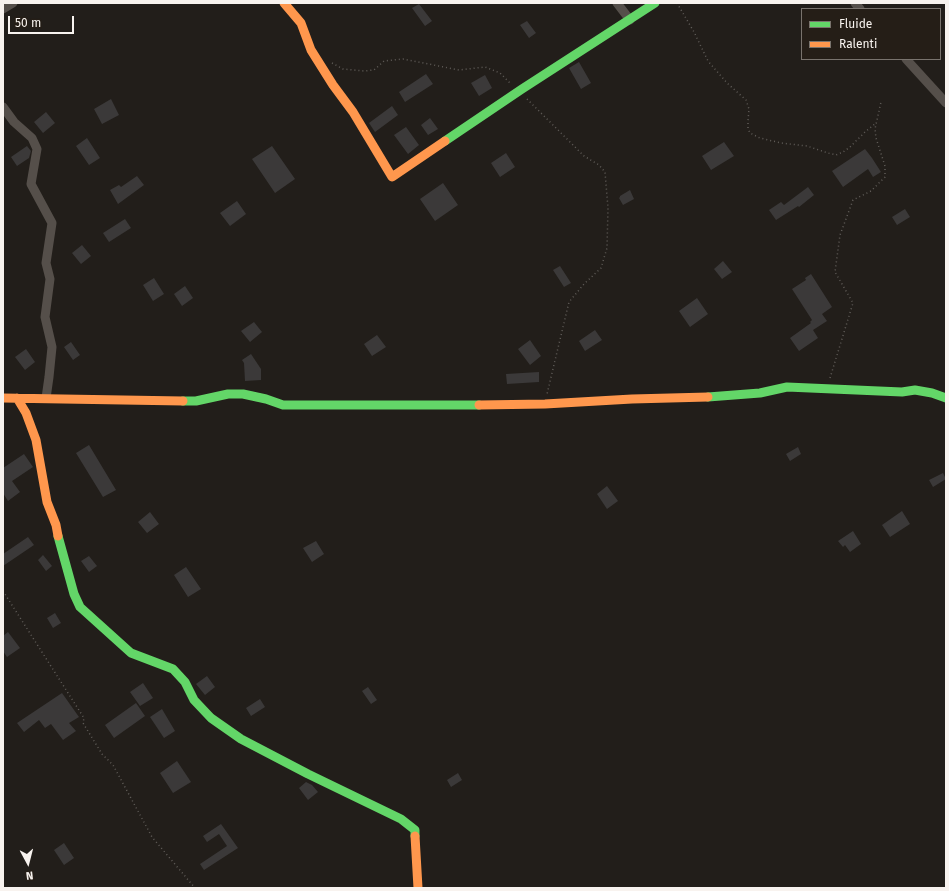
<!DOCTYPE html>
<html>
<head>
<meta charset="utf-8">
<style>
	body { margin:0 }
	#map { position:relative; width:949px; height:891px; overflow:hidden; background:#221e1a; font-family:"Fira Sans",sans-serif }
	canvas { display:block }
	.frame { position:absolute; inset:0; border:4px solid #f8f3ef; pointer-events:none }
	.legend { position:absolute; left:801px; top:8px; width:140px; height:52px; box-sizing:border-box; background:#251e17; border:1px solid #79736d; margin:0; padding:5px 7px; list-style:none; font-size:12px; color:#f8f3ef }
	.legend li { display:flex; align-items:center; gap:8px; height:20px }
	.legend b { width:20px; border:1px solid #79736d }
	.north { position:absolute; left:8px; top:843px; width:40px; height:40px; -webkit-text-stroke:3px #251e17; paint-order:stroke; rotate:173deg; font-size:11px; font-weight:700; line-height:16px; text-align:center; color:#f8f3ef }
	.north::after { content:''; display:block; margin:auto; width:14px; height:18px; background:#f8f3ef; clip-path:polygon(50% 0,100% 100%,50% 72%,0 100%) }
	.scale { position:absolute; left:8px; top:16px; width:66px; height:18px; box-sizing:border-box; border:2px solid #f8f3ef; border-top:0; padding-left:5px; font-size:12px; line-height:14px; white-space:nowrap; color:#f8f3ef; -webkit-text-stroke:3px #251e17; paint-order:stroke }
</style>
</head>
<body>
<div id="map">
<canvas width="949" height="891"></canvas>
<div class="frame"></div>
<ul class="legend">
<li><b style="height:5px;background:#63d668"></b>Fluide</li>
<li><b style="height:5px;background:#ff974d"></b>Ralenti</li>
</ul>
<div class="north">N</div>
<div class="scale">50 m</div>
</div>
<script>
const g = document.querySelector('canvas').getContext('2d');
g.lineJoin = 'round';
function fillPath(path, color) { g.fillStyle = color; g.fill(path, 'evenodd'); }
const shape = rows => new Path2D(rows.map(r => 'M' + r).join(''));
function stroke(path, color, width, dash) { g.strokeStyle = color; g.lineWidth = width; g.lineCap = dash ? 'butt' : 'round'; g.setLineDash(dash || []); g.stroke(path); }
fillPath(shape([
	[419,4,432,21,425,26,412,8],
	[527,21,536,33,529,38,520,25],
	[579,62,591,83,581,89,569,68],
	[426,74,433,84,405,102,399,92],
	[485,75,492,88,479,96,471,83],
	[111,99,119,115,102,124,94,109],
	[392,106,398,115,375,132,369,123],
	[46,112,55,123,43,133,34,122],
	[430,118,438,129,428,135,421,125],
	[406,127,419,145,408,154,394,135],
	[87,138,100,158,89,165,76,146],
	[724,142,734,156,711,170,702,156],
	[27,146,31,151,29,158,17,166,11,157],
	[272,146,295,179,275,193,252,159],
	[865,149,872,158,881,172,873,177,868,169,843,187,832,171],
	[506,153,515,167,500,177,491,163],
	[137,176,144,185,118,204,110,190,119,185,121,187],
	[443,183,458,205,435,221,420,199],
	[808,187,814,195,799,207,798,206,776,220,769,210,781,202,784,205],
	[630,190,634,199,623,205,619,198,620,197,620,196],
	[237,201,246,214,230,226,220,213],
	[905,209,910,217,897,225,892,217],
	[125,219,131,228,109,242,103,233],
	[82,245,91,256,81,264,72,253],
	[723,261,732,272,722,279,714,269],
	[560,266,571,283,564,287,553,270],
	[811,274,832,307,822,314,827,321,813,330,818,338,799,351,790,338,811,323,810,322,812,320,792,289,806,280,805,278],
	[154,278,164,294,153,301,143,285],
	[185,286,193,298,182,306,174,294],
	[697,298,708,314,690,327,679,311],
	[254,322,262,332,250,342,241,331],
	[595,330,602,340,585,351,579,341],
	[377,335,386,347,372,356,364,344],
	[530,340,541,356,530,365,518,349],
	[71,342,80,355,73,360,64,347],
	[26,349,35,362,25,370,15,357],
	[251,354,261,369,261,380,245,381,244,363,242,360],
	[539,372,539,382,507,384,506,374],
	[89,445,116,490,103,497,76,453],
	[798,447,801,454,790,461,786,454],
	[24,454,33,467,12,481,20,492,8,501,3,493,3,468],
	[943,473,946,479,933,487,929,480],
	[607,486,618,501,607,509,597,494],
	[902,511,910,524,890,537,882,525],
	[150,512,159,524,147,533,138,522],
	[853,531,861,544,850,552,845,545,843,547,838,541],
	[28,537,34,545,3,566,3,554],
	[316,541,324,554,312,562,303,548],
	[43,555,52,566,46,571,38,560],
	[89,556,97,566,89,572,81,561],
	[186,567,201,589,188,597,174,575],
	[55,613,61,623,53,628,47,618],
	[8,632,20,648,7,657,3,651,3,636],
	[207,676,215,687,205,695,196,684],
	[143,683,153,698,140,706,130,692],
	[368,687,377,700,371,704,362,691],
	[62,693,79,717,69,723,76,731,63,740,51,724,45,728,39,720,24,732,17,723],
	[260,699,265,707,251,716,246,708],
	[136,703,145,716,114,738,105,725],
	[162,709,175,731,164,738,150,717],
	[177,761,191,782,173,793,160,773],
	[458,773,462,780,451,787,447,780],
	[306,782,312,785,318,792,308,800,299,788],
	[221,824,238,848,204,870,200,864,227,846,219,834,207,842,203,836],
	[64,843,74,858,64,865,54,850]
]), '#3b3939');
stroke(shape([
	[677,3,694,32,708,61,727,83,746,100,749,109,748,121,748,129,750,133,760,138,781,143,807,146,828,153,836,155,843,152,850,147,865,132,876,123],
	[332,63,343,69,364,71,374,70,384,61,403,59,459,70,485,67,500,73,511,84],
	[527,99,584,156,599,165,605,172,608,208,607,248,601,268,584,284,569,302,547,394],
	[830,378,853,303,835,272,840,235,853,200,871,191,885,177,885,166,876,138,875,129,881,102],
	[3,591,84,718,83,723,102,754,113,765,152,837,195,888]
]), '#615d59', 1.5, [1, 3]);
stroke(shape([
	[617,3,630,20],
	[855,3,860,9],
	[3,9,13,3],
	[906,59,946,103],
	[3,107,14,122,32,138,37,149,31,184,52,223,46,263,50,279,45,317,52,347,49,377,46,398]
]), '#554f4a', 9);
stroke(shape([
	[445,141,522,89,655,3],
	[708,397,760,393,787,387,902,392,915,390,932,393,946,398],
	[183,401,196,401,228,394,243,394,266,399,283,405,479,405],
	[58,536,74,594,80,607,131,653,173,669,185,682,194,700,211,718,241,739,308,774,401,819,415,830,415,836]
]), '#63d668', 9);
stroke(shape([
	[284,3,301,23,311,50,333,85,353,112,392,177,445,141],
	[3,398,183,401],
	[17,398,26,413,36,440,47,502,56,525,58,536],
	[479,405,545,404,632,399,708,397],
	[415,836,418,888]
]), '#ff974d', 9);
</script>
</body>
</html>
